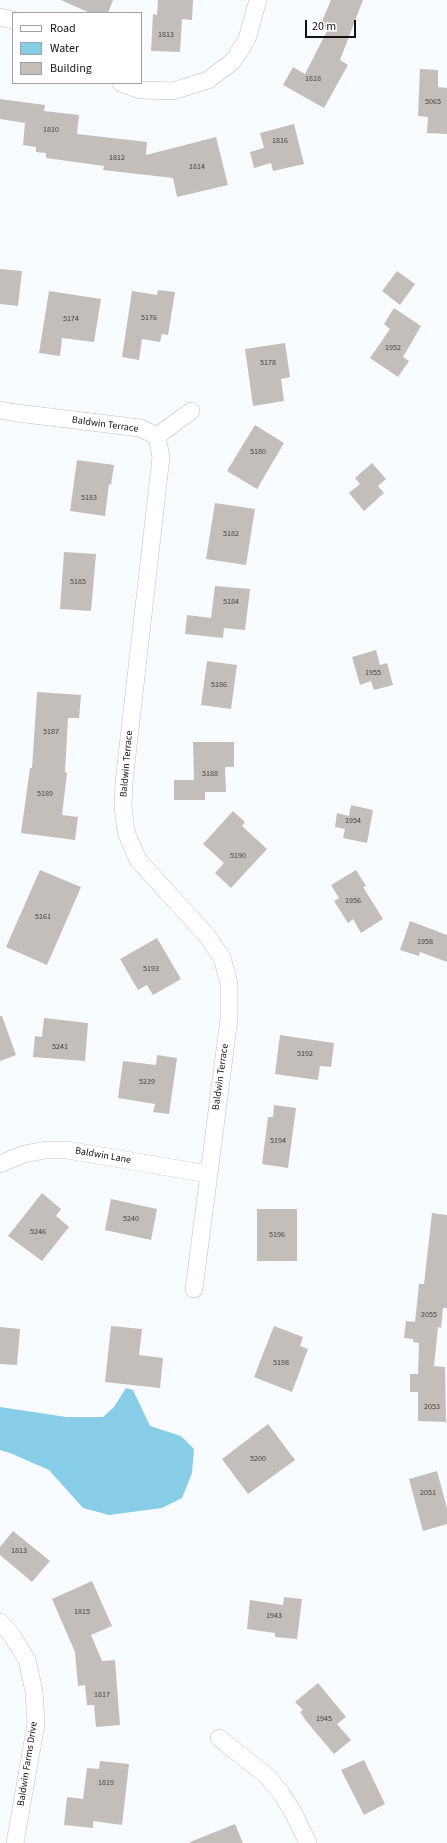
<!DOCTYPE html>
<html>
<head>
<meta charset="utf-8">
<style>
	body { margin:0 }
	#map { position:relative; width:447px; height:1843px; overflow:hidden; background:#f8fbff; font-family:"Source Sans 3",sans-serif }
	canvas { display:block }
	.legend { position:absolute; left:12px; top:12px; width:130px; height:72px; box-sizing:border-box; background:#fff; border:1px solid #a0a1a1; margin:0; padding:5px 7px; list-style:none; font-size:12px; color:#121314 }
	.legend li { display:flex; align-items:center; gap:8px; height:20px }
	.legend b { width:20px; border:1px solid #a0a1a1 }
	.scale { position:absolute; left:305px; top:20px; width:51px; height:18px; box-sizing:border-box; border:2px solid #121314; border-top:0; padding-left:5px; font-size:12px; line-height:14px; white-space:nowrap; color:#121314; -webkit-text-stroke:3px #fff; paint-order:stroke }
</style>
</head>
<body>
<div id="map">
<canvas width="447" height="1843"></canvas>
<ul class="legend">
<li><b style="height:5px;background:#fff"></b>Road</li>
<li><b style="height:11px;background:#87cde7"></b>Water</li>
<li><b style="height:11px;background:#c4bebb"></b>Building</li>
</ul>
<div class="scale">20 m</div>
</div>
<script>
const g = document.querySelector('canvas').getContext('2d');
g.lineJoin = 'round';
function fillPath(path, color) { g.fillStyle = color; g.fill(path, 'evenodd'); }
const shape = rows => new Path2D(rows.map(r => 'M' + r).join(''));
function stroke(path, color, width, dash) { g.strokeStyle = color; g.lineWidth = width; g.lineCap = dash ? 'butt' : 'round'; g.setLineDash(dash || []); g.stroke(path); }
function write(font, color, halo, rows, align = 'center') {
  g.font = font + ' "Source Sans 3",sans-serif'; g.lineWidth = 3.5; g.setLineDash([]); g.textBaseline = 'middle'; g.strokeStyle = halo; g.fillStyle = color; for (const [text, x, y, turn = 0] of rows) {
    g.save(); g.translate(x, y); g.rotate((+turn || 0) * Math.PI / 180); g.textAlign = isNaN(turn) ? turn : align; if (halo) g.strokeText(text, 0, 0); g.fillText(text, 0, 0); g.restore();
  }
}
fillPath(shape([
	[126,1388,133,1390,150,1426,181,1436,194,1449,192,1473,182,1498,162,1508,109,1515,83,1508,49,1470,10,1453,0,1450,0,1407,66,1417,103,1417,114,1407]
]), '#87cde7');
fillPath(shape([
	[61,0,113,0,108,13,90,13],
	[158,0,193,0,192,20,182,19,180,52,151,51,153,14,157,15],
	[331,0,363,0,340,60,348,65,324,108,283,85,293,67,305,74,328,29,320,26],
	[420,69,438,70,438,87,447,88,447,134,427,133,428,117,418,116],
	[0,99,45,105,44,111,79,115,77,134,147,142,146,155,216,137,228,185,177,197,173,178,103,170,104,166,46,158,46,153,36,152,36,147,23,145,25,123,0,119],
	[294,124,304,164,273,171,271,163,254,168,250,152,264,148,260,133],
	[0,269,22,271,18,306,0,304],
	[397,271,415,284,400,305,382,291],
	[158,290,175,292,168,335,162,334,160,342,142,339,139,360,122,357,132,291,157,295],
	[49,291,101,299,94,342,62,338,60,356,39,353],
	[394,308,421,326,403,357,409,361,398,377,370,358,390,329,384,324],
	[285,343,290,377,281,379,284,401,253,406,245,349],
	[255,425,284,443,257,489,227,471],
	[77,460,114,465,111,485,109,484,105,516,70,511],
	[372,463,386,479,378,486,384,493,364,511,349,493,360,484,355,478],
	[215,503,255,509,246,565,206,559],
	[64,552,96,554,91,611,60,609],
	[215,586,250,589,245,630,224,628,223,638,185,634,187,615,211,618],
	[376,650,380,665,387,663,393,685,374,690,371,681,360,685,352,657],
	[207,661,237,665,231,709,201,705],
	[37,692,81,695,79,718,68,718,65,772,67,773,62,815,78,817,75,840,21,833,30,768,32,768],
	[193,742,234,742,234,767,225,767,226,792,205,792,205,800,174,800,174,780,194,780],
	[351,805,373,810,367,843,343,838,345,829,335,827,337,813,349,816],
	[233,811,245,822,242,826,267,849,231,888,215,873,224,863,203,844],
	[40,870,81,887,47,965,6,947],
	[356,870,366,886,363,887,383,919,361,933,353,919,348,923,334,901,339,898,331,885],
	[410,921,447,935,447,962,420,952,419,956,400,950],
	[157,938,181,979,153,995,147,985,138,990,120,959],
	[0,1016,2,1016,16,1055,0,1061],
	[44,1018,88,1023,85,1061,33,1057,35,1036,42,1037],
	[280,1035,334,1043,331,1067,320,1066,318,1080,275,1074],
	[157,1055,177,1058,169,1114,153,1112,155,1104,118,1098,123,1061,156,1065],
	[274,1105,296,1108,288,1168,262,1164,268,1117,273,1117],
	[42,1193,61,1209,56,1216,69,1227,42,1261,8,1236],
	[111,1199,157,1209,151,1240,105,1230],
	[257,1209,297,1209,297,1261,257,1261],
	[432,1213,447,1215,447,1308,443,1308,441,1328,438,1327,434,1366,445,1367,446,1422,418,1421,418,1392,410,1392,410,1374,418,1374,419,1343,413,1342,413,1339,404,1338,406,1321,415,1322,419,1284,424,1284],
	[111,1326,142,1329,139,1355,163,1358,160,1388,105,1382],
	[274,1326,303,1337,300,1346,308,1349,292,1392,254,1377],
	[0,1327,20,1329,17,1365,0,1364],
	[268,1424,295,1460,248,1494,222,1459],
	[437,1471,447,1508,447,1524,423,1531,409,1479],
	[13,1531,50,1561,32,1582,0,1555,0,1547],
	[92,1581,112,1626,91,1635,102,1661,115,1660,120,1725,96,1727,94,1705,87,1705,85,1685,78,1686,75,1652,52,1599],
	[284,1597,302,1599,297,1639,275,1637,275,1633,247,1629,250,1600,283,1605],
	[318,1683,346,1717,337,1724,351,1740,334,1754,307,1722,300,1712,303,1710,295,1702],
	[364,1760,385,1804,364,1815,341,1770],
	[100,1761,129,1764,122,1825,93,1821,93,1828,64,1825,67,1797,83,1799,87,1768,99,1769],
	[235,1824,243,1843,190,1843,190,1842]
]), '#c4bebb');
const street = shape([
	[0,17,13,20],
	[121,83,140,90,173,91,208,80,233,61,247,39,258,0],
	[0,410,17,413,140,428,157,436,161,457,124,782,123,807,126,832,138,860,208,937,222,958,229,983,229,1019,194,1289],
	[157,436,191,411],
	[0,1164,24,1154,46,1150,67,1150,208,1174],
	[0,1622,11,1634,27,1660,34,1691,36,1724,15,1843],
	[219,1738,267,1776,281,1793,294,1814,308,1843]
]);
stroke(street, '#bdc0c5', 18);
stroke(street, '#fff', 17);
write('8px', '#3e3e3e', null, [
	["1813",166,35],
	["1818",313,79],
	["5065",433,102],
	["1810",51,130],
	["1816",280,141],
	["1812",117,158],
	["1814",197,167],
	["5176",149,318],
	["5174",71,319],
	["1952",393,348],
	["5178",268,363],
	["5180",258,452],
	["5183",89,498],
	["5182",231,534],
	["5185",78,582],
	["5184",231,602],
	["1955",373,673],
	["5186",219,685],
	["5187",51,732],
	["5188",210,774],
	["5189",45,794],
	["1954",353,821],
	["5190",238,856],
	["1956",353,901],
	["5161",43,917],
	["1958",425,942],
	["5193",151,969],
	["5241",60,1047],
	["5192",305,1054],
	["5239",147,1082],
	["5194",278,1141],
	["5240",131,1219],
	["5246",38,1232],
	["5196",277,1235],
	["2055",429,1315],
	["5198",281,1363],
	["2053",432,1407],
	["5200",258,1459],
	["2051",428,1493],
	["1813",19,1551],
	["1815",82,1612],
	["1943",274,1616],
	["1817",102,1695],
	["1945",324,1719],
	["1819",106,1783]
]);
write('10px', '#121314', '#fff', [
	["Baldwin Terrace",105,425,8],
	["Baldwin Terrace",127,764,-85],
	["Baldwin Terrace",221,1077,-82],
	["Baldwin Lane",103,1156,10],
	["Baldwin Farms Drive",28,1764,-81]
]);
</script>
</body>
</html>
